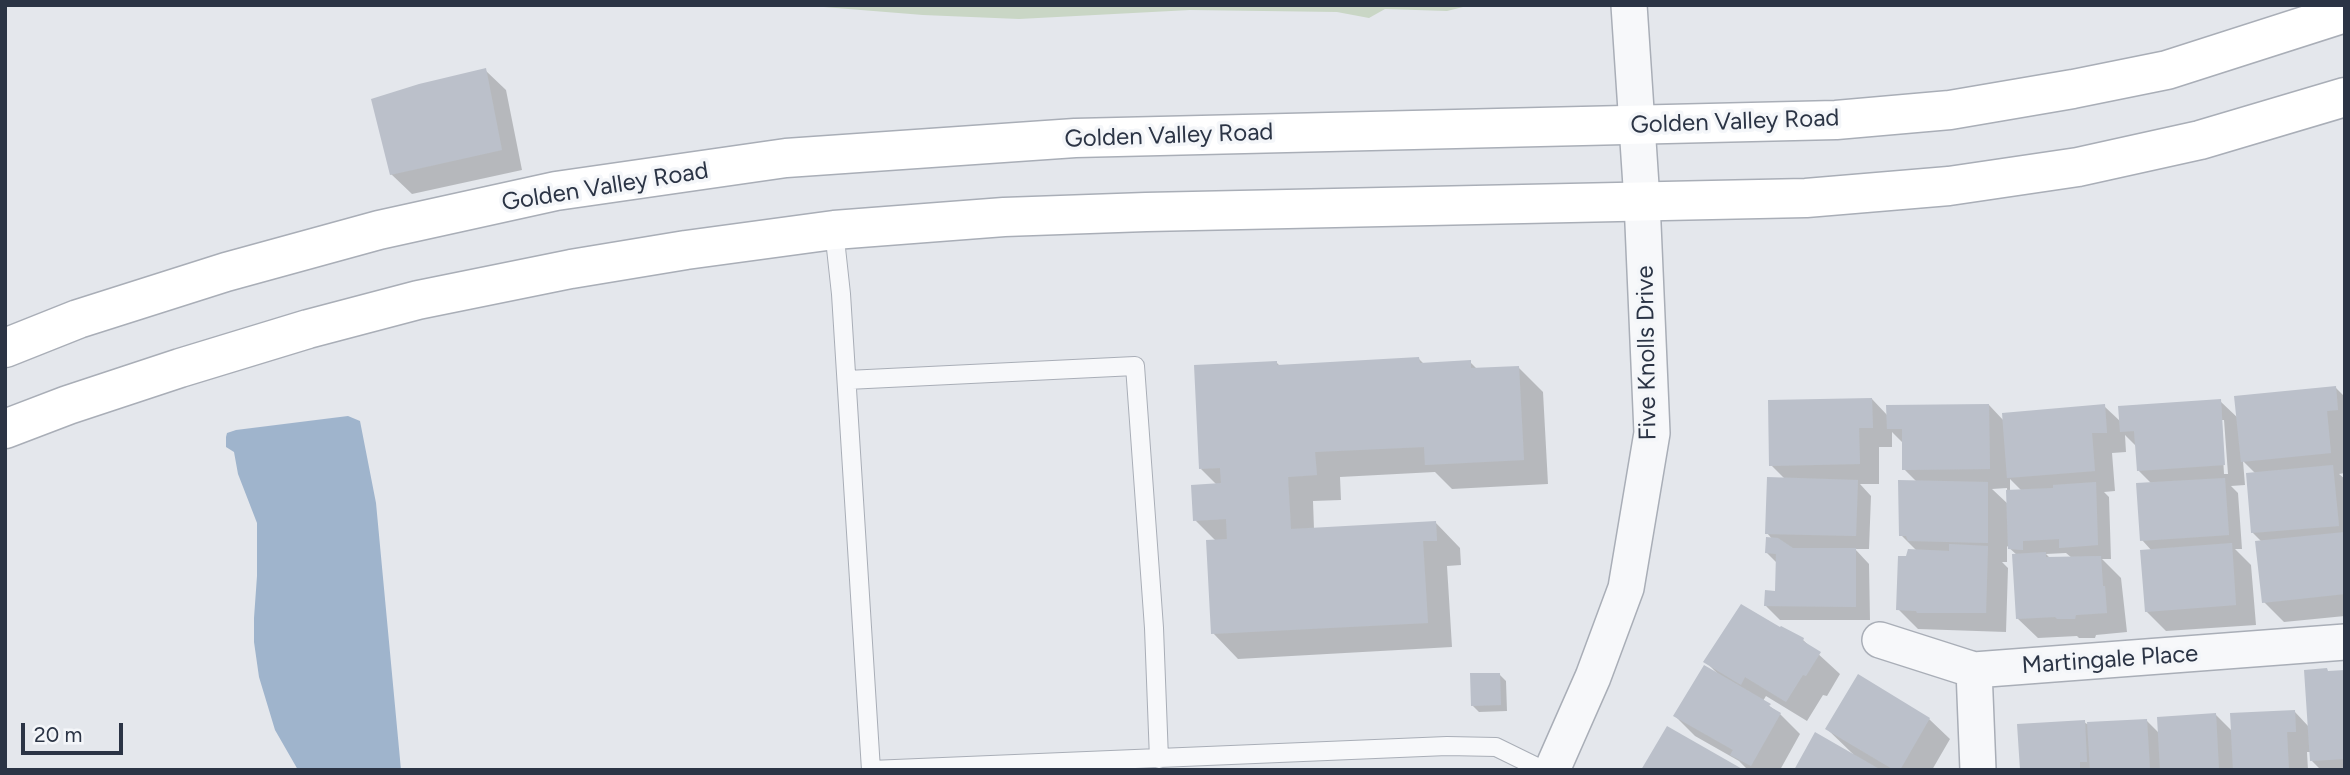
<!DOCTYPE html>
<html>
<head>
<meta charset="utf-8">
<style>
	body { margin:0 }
	#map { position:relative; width:2350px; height:775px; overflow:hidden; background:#e4e7ec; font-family:Figtree,sans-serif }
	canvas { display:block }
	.frame { position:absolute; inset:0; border:7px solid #2b3445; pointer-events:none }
	.scale { position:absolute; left:21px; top:723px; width:102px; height:32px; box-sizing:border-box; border:4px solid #2b3445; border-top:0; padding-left:9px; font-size:21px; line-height:24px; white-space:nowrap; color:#2b3445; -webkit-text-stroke:5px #f4f6f9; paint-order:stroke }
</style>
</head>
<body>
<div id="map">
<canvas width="2350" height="775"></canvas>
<div class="frame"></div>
<div class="scale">20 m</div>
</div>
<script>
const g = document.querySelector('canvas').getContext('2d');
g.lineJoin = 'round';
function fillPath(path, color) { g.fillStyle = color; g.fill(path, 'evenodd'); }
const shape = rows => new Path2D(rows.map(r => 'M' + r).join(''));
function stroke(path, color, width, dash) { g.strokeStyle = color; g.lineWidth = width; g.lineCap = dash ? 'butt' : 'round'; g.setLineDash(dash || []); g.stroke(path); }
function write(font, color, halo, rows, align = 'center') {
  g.font = font + ' Figtree,sans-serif'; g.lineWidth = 7; g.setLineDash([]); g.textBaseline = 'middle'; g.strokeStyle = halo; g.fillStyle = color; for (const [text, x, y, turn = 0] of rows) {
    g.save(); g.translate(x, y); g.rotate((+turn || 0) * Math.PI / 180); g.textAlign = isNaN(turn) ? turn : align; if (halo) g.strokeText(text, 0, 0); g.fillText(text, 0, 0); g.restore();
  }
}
fillPath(shape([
	[642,5,1471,5,1447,11,1385,9,1369,18,1337,12,1190,10,1019,19,923,15,799,5]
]), '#c9d6c5');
fillPath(shape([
	[348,416,360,421,376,503,401,770,298,770,275,730,259,677,254,642,254,618,257,576,257,523,238,474,234,452,226,447,226,437,227,433,236,430]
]), '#9fb4cc');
fillPath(shape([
	[485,70,506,90,522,170,412,194,391,174],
	[1419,359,1424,364,1470,362,1478,370,1518,367,1543,392,1548,484,1452,489,1435,472,1340,477,1341,500,1313,501,1314,529,1435,522,1460,548,1461,565,1447,566,1452,647,1238,659,1213,633,1216,541,1195,520,1217,485,1201,469,1276,362,1280,366],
	[2336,388,2345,397,2345,473,2339,474,2345,479,2345,616,2284,622,2264,602,2262,542,2252,532,2255,473,2243,461,2245,485,2231,486,2238,493,2242,549,2235,549,2251,565,2256,625,2166,631,2146,611,2152,551,2142,540,2152,484,2138,470,2137,447,2125,435,2126,452,2112,453,2115,491,2104,492,2109,497,2111,559,2102,559,2121,578,2127,632,2096,635,2095,638,2079,638,2077,636,2038,638,2017,618,2017,555,2007,546,2007,562,2002,562,2008,568,2006,632,1918,629,1898,609,1908,557,1917,551,1901,535,1917,482,1904,469,1904,444,1892,432,1892,447,1879,447,1879,484,1860,484,1871,496,1869,549,1855,549,1869,564,1870,620,1780,620,1766,606,1777,593,1777,563,1767,553,1773,540,1767,533,1785,479,1771,465,1872,399,1888,416,1989,405,2004,421,2104,406,2121,422,2220,401,2239,419],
	[2221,420,2224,420,2228,474,2224,474],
	[2010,479,2022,491,2010,491],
	[2007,488,2008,504,1992,489],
	[2066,553,2072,558,2051,559,2046,554],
	[1803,640,1840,674,1827,696,1823,695,1807,721,1766,696,1763,701,1780,714,1800,734,1780,770,1748,770,1739,761,1695,736,1675,716,1717,673,1706,662],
	[2345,671,2345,770,2321,770,2311,760,2311,752,2307,752,2308,770,2022,770,2084,722,2087,724,2147,721,2159,733,2216,715,2233,732,2295,712,2309,727],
	[1499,674,1506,681,1507,711,1479,712,1472,705],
	[1929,719,1950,739,1932,770,1796,770,1853,754,1827,729]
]), '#0003');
fillPath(shape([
	[486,68,502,150,390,175,371,99,419,84],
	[1419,357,1420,363,1471,360,1471,368,1519,366,1524,460,1425,465,1424,447,1315,452,1317,475,1288,477,1291,529,1436,521,1437,541,1423,541,1428,623,1211,634,1206,540,1227,539,1226,519,1193,521,1191,485,1221,483,1220,468,1199,469,1194,365,1277,361,1277,365],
	[2336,386,2338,410,2327,411,2331,453,2241,462,2234,396],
	[1872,398,1873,428,1859,428,1860,464,1769,466,1768,400],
	[2221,399,2225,465,2137,471,2134,431,2120,432,2118,406],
	[1989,404,1990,469,1902,470,1902,429,1887,429,1886,405],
	[2105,404,2107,433,2092,433,2095,471,2007,478,2002,413],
	[2333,465,2339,526,2251,533,2246,473],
	[1767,477,1858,480,1856,536,1765,534],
	[2225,478,2229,535,2140,541,2136,483],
	[1898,480,1988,482,1988,543,1908,541,1906,536,1899,536],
	[2096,482,2098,545,2059,548,2059,539,2023,541,2023,550,2008,549,2006,490,2053,488,2053,485],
	[2345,532,2345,594,2262,603,2255,541],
	[1766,537,1778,538,1793,548,1856,548,1856,607,1764,606,1765,590,1775,591,1776,554,1765,553],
	[2232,543,2236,605,2145,612,2140,550],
	[1949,544,1988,546,1986,613,1917,613,1916,611,1896,610,1898,556,1906,556,1908,549,1949,551],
	[2046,552,2046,557,2101,556,2103,586,2105,586,2107,613,2076,615,2075,619,2057,619,2055,617,2016,619,2012,554],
	[1741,604,1780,627,1781,626,1804,638,1803,641,1821,652,1806,676,1803,675,1786,702,1745,677,1741,685,1703,662],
	[1704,665,1771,704,1769,706,1781,713,1751,766,1730,755,1733,750,1673,716],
	[2327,668,2328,671,2345,670,2345,759,2310,761,2304,670],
	[1470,673,1500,673,1501,705,1471,706],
	[1858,674,1930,718,1900,770,1894,770,1825,729],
	[2295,710,2296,732,2287,732,2289,770,2233,770,2230,713],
	[2216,713,2219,770,2160,770,2157,717],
	[2147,719,2150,770,2090,770,2087,722],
	[2085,720,2087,762,2080,762,2080,770,2020,770,2017,724],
	[1667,726,1744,770,1641,770],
	[1815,732,1881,770,1794,770]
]), '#bbc0ca');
const service = shape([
	[834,230,841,294,871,770,1447,746,1496,747,1543,770],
	[847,380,1135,366,1154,628,1159,759]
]);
const minor = shape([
	[1880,640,1974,670,2345,642],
	[1974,670,1978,770],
	[1552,770,1593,677,1626,588,1652,433,1642,201,1629,5]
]);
const secondary = shape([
	[5,348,78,319,226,272,379,230,556,191,786,158,1075,138,1836,120,1950,110,2073,89,2167,70,2345,13],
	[5,429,68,405,180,368,308,329,418,300,571,269,686,250,834,230,1004,217,1146,212,1806,198,1949,186,2078,167,2200,140,2345,97]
]);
stroke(service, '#a9aeb7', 20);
stroke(minor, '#a9aeb7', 38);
stroke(secondary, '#a9aeb7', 41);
stroke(service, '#f7f8fa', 18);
stroke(minor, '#f7f8fa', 35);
stroke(secondary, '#fff', 38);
write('24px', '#2b3445', '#f4f6f9', [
	["Golden Valley Road",1735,122,-2],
	["Golden Valley Road",1169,136,-2],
	["Golden Valley Road",605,187,-9],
	["Five Knolls Drive",1647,353,-91],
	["Martingale Place",2110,660,-4]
]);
</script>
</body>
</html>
